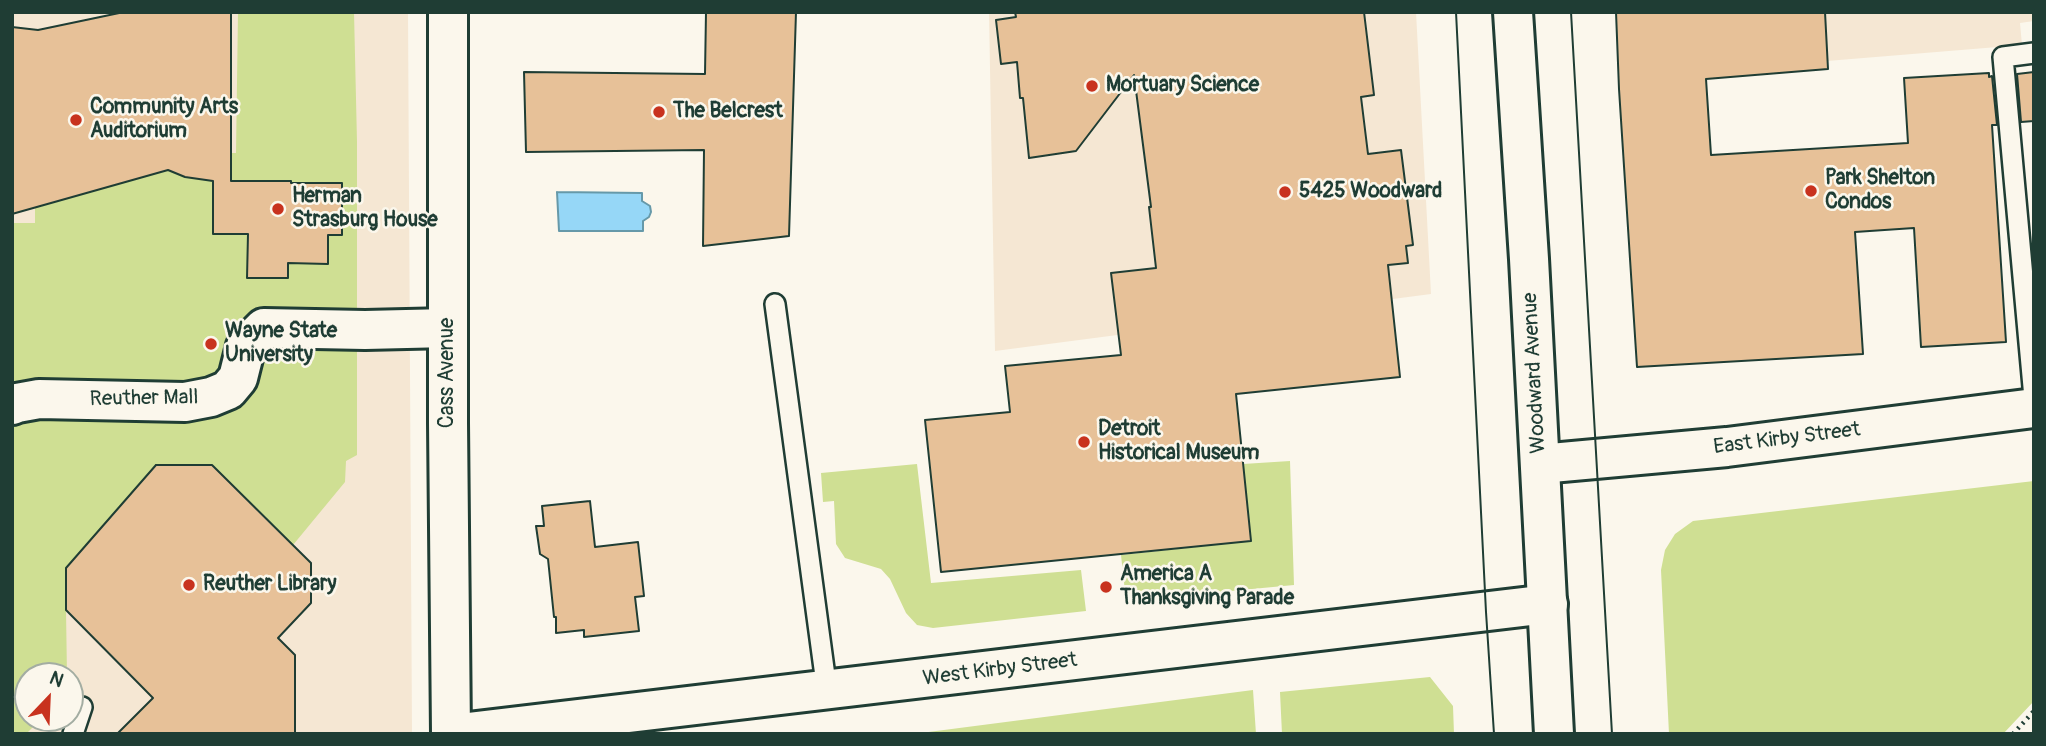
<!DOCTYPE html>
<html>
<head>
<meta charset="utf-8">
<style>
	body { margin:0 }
	#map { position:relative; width:2046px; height:746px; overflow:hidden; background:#fbf7ec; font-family:Pangolin,sans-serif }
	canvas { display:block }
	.frame { position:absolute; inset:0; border:14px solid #1f3d34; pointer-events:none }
	.north { position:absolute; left:14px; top:662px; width:70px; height:70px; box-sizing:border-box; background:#fbf7ec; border:2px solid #a3ada2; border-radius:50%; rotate:23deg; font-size:19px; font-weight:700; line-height:28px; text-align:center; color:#1f3d34 }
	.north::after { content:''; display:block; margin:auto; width:24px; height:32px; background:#c8321e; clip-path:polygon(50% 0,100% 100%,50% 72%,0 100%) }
</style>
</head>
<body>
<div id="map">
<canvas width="2046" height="746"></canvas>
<div class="frame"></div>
<div class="north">N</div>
</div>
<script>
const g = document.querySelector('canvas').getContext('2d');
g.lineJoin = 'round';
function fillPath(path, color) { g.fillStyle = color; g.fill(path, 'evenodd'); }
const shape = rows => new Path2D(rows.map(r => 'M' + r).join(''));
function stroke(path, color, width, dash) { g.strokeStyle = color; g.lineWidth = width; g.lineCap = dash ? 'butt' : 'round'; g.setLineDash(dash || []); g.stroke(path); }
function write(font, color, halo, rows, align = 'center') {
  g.font = font + ' Pangolin,sans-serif'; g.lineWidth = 5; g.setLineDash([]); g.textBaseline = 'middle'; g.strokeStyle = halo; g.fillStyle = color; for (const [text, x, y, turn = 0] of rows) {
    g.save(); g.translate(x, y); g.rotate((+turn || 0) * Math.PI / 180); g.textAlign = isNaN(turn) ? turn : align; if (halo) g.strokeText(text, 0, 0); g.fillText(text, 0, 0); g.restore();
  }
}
fillPath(shape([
	[12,12,408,12,412,734,12,734],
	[28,676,70,676,70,718,28,718],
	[989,12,1416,12,1431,294,995,351],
	[1823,12,2034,12,2034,21,2020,23,2022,45,1827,61]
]), '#f5e7d3');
fillPath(shape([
	[238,12,354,12,357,142,357,455,346,461,345,482,293,545,212,465,66,610,67,676,28,676,28,718,42,718,26,734,12,734,12,223,35,223,35,208,168,170,185,177,204,180,211,153,236,153],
	[1290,461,1294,585,1126,601,1121,555,1251,541,1243,464],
	[917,464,931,583,1081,570,1086,611,933,628,917,625,906,613,890,579,881,569,845,558,836,544,834,501,823,502,821,473],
	[2034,481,2034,701,2003,734,1669,734,1661,570,1665,550,1675,534,1693,521],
	[1430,677,1453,706,1454,734,1282,734,1280,692],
	[1253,690,1256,734,913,734]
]), '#cfdf93');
const water = shape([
	[557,192,642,193,642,201,650,206,651,212,649,217,643,221,643,231,559,231,557,192]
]);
fillPath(water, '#96d7f7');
stroke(water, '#6699a9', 2);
const building = shape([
	[124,12,231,12,231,181,291,181,291,183,342,183,342,235,328,235,328,264,288,263,288,278,247,278,248,234,213,234,213,181,185,177,168,170,12,214,12,27,38,30,124,12],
	[706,12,796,12,789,236,703,246,704,150,526,152,524,72,705,74,706,12],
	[1015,12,1364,12,1374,95,1361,97,1368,154,1401,150,1413,245,1406,246,1408,263,1388,265,1400,377,1236,394,1251,541,941,572,925,420,1010,412,1005,366,1121,355,1111,273,1156,268,1149,207,1151,207,1134,75,1076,151,1029,158,1023,98,1020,98,1017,62,1001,64,996,20,1016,17,1015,12],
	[1616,12,1825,12,1828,69,1706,79,1711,155,1908,143,1904,78,1989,73,1989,77,1992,76,1997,125,1992,125,2006,342,1921,347,1914,228,1855,232,1863,354,1637,367,1619,89,1616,12],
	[2034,72,2034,121,2021,122,2017,74,2034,72],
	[156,465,212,465,311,563,311,603,278,638,295,655,295,734,117,734,153,698,66,610,66,568,156,465],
	[590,501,595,547,638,542,644,596,635,597,639,631,584,637,584,630,556,633,556,617,554,617,548,559,540,554,536,526,544,526,542,506,590,501]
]);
fillPath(building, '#e7c198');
stroke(building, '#1f3d34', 2);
const lane = shape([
	[2034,53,2003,57,2034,398],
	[775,304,827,691],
	[73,734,82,707]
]);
const street = shape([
	[12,405,17,403,39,399,185,402,211,397,228,390,238,378,246,346,264,328,365,330,448,328],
	[1540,464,1727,447,2034,408],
	[451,734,1548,604]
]);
const secondary = shape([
	[448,12,448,423,451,734]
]);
const primary = shape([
	[1513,12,1529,259,1554,734]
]);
stroke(lane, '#1f3d34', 24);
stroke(street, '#1f3d34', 44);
stroke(secondary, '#1f3d34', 44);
stroke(primary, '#1f3d34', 44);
stroke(shape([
	[2013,734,2034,711]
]), '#1f3d34', 4.5, [2, 5]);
stroke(lane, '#fbf7ec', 19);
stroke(street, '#fbf7ec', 38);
stroke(secondary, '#fbf7ec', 38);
stroke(primary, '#fbf7ec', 38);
stroke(shape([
	[1456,12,1486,612,1494,734],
	[1571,12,1612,734]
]), '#1f3d34', 2);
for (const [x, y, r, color] of [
	[1092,86,7,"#c8321e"],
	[659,112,7,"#c8321e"],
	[76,120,7,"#c8321e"],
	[1811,191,7,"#c8321e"],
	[1285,192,7,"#c8321e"],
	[278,209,7,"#c8321e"],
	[211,344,7,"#c8321e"],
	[1084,442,7,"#c8321e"],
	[189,585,7,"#c8321e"],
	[1106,587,7,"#c8321e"]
]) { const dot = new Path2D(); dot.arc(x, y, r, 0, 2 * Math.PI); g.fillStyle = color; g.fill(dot); stroke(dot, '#fbf7ec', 2.5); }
write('bold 21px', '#1f3d34', '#fbf7ec', [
	["Mortuary Science",1106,86],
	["Community Arts",90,108],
	["Auditorium",90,132],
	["The Belcrest",673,112],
	["Park Shelton",1825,179],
	["Condos",1825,203],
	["5425 Woodward",1299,192],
	["Herman",292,197],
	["Strasburg House",292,221],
	["Wayne State",225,332],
	["University",225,356],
	["Detroit",1098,430],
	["Historical Museum",1098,454],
	["America A",1120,575],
	["Thanksgiving Parade",1120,599],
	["Reuther Library",203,585]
], 'left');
write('21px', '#1f3d34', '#fbf7ec', [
	["Cass Avenue",448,373,-90],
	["Woodward Avenue",1535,373,-93],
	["Reuther Mall",144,399,-1],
	["East Kirby Street",1787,439,-7],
	["West Kirby Street",1000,670,-7]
]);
</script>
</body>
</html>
